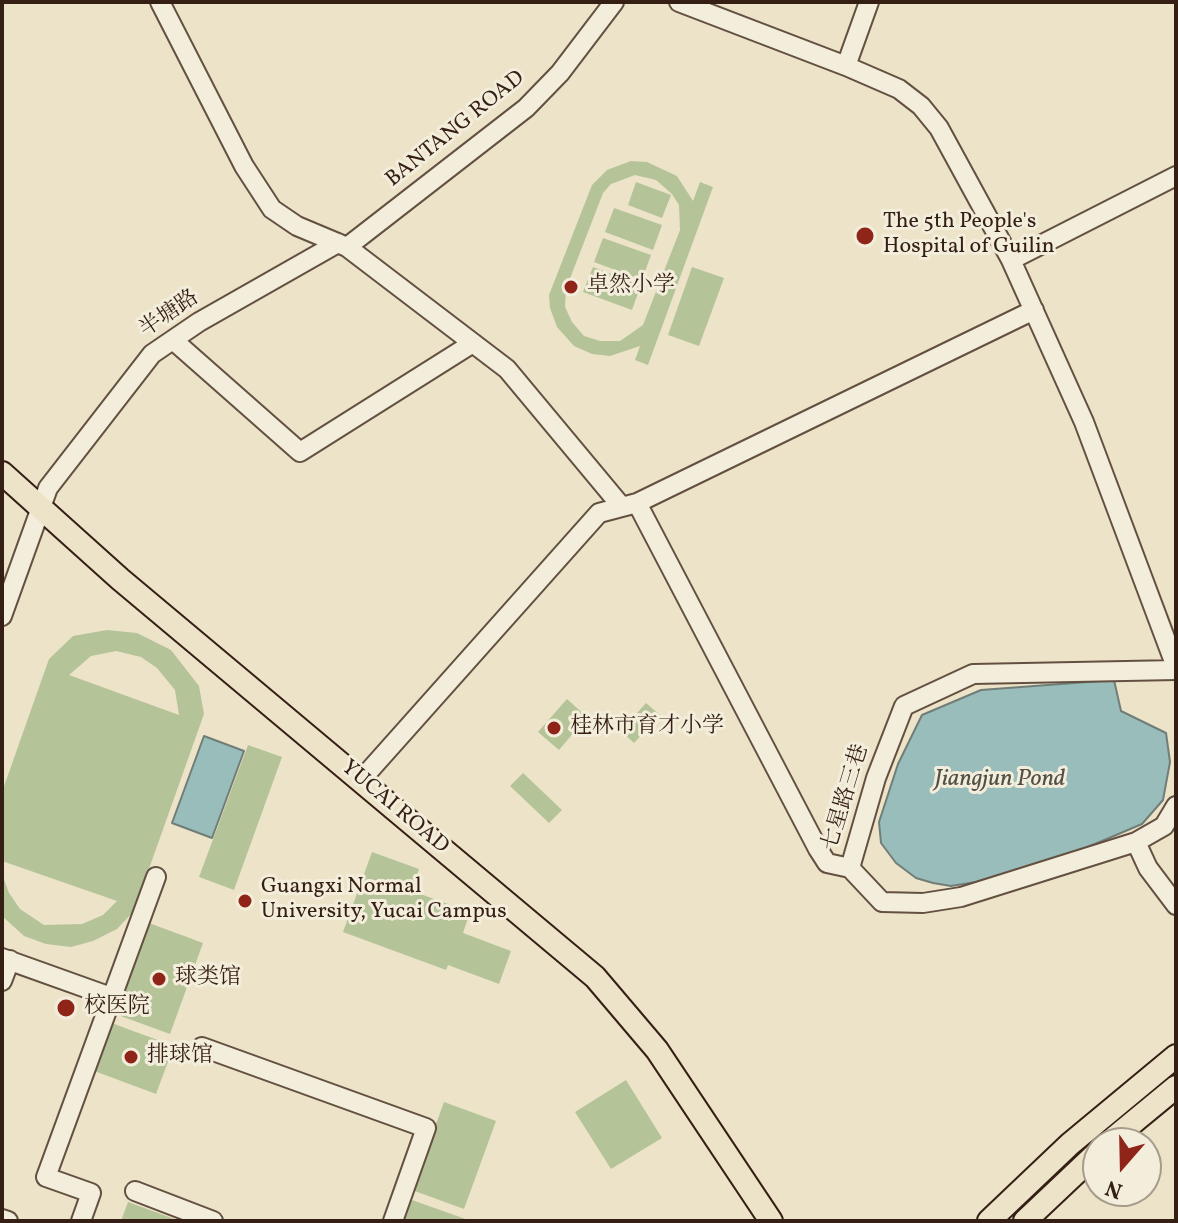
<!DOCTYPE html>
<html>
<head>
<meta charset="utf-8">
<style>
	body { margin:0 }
	#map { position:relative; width:1178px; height:1223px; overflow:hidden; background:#ece3c8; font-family:Vollkorn,serif }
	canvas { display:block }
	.frame { position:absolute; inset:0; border:4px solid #351f14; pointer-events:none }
	.north { position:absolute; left:1082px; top:1127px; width:80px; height:80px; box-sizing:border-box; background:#f3eddb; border:2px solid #a79b8b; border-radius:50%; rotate:200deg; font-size:22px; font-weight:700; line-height:32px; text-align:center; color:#351f14 }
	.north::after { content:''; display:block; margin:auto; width:28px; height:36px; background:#8f2418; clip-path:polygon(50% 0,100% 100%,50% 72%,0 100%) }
</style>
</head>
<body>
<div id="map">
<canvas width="1178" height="1223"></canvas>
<div class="frame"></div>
<div class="north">N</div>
</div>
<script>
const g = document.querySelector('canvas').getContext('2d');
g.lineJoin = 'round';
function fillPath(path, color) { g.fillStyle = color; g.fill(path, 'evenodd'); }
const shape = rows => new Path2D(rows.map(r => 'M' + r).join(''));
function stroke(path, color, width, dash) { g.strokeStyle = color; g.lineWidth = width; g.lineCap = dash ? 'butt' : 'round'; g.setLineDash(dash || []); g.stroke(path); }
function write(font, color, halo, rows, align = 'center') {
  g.font = font + ' Vollkorn,"Noto Serif SC",serif'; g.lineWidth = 6; g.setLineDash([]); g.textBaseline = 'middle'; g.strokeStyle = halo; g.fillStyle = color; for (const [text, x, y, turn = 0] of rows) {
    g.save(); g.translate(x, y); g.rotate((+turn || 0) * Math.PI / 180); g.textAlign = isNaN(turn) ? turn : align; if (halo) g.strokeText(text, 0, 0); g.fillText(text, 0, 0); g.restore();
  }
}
fillPath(shape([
	[631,161,647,162,677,176,693,201,700,182,713,187,648,365,635,360,640,346,610,356,592,354,574,346,557,327,550,308,549,295,592,185,607,170],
	[635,175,656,180,672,194,679,205,680,230,643,325,620,341,600,341,584,336,572,322,565,307,566,289,603,193,611,184],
	[636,182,671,195,662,218,628,205],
	[614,208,662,225,653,250,605,232],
	[603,238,651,255,642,280,594,262],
	[593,267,641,285,632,310,583,292],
	[692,267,724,278,699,346,668,335],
	[107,630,137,633,171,650,199,686,204,714,134,911,117,929,93,941,71,947,46,944,24,936,2,916,2,874,9,893,20,909,44,925,82,924,103,915,117,901,2,861,2,792,49,659,73,636],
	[116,651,141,657,157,668,175,690,179,715,69,675,91,656],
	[567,699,587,717,559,750,538,732],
	[646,703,660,715,634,743,621,731],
	[248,745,282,757,234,890,199,877],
	[523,773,562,810,549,823,510,786],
	[372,852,419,869,412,891,470,912,463,933,511,951,499,984,448,965,446,970,343,932],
	[149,923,203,943,170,1034,115,1014],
	[106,1021,174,1046,156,1094,89,1069],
	[626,1080,662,1138,611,1169,575,1112],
	[444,1102,496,1121,464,1209,412,1190],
	[412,1200,471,1221,404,1221],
	[128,1202,180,1221,121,1221]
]), '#b5c498');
const water = shape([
	[1114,680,1121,711,1166,733,1170,762,1163,800,1142,824,1062,858,976,882,951,886,933,883,916,878,896,863,881,843,879,822,898,764,922,715,981,690,1114,680],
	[204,736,244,751,212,838,172,823,204,736]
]);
fillPath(water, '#99bdba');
stroke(water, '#717e78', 2);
const minor = shape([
	[160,2,244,166,272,209,297,226,347,247,507,369,622,507],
	[679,2,846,66,899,89,921,106,939,128,1011,260,1176,176],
	[846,66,869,2],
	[347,247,526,108,560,73,614,2],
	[1011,260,1084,422,1176,667],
	[173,340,300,452,473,343],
	[637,503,818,849,827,863,850,868],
	[2,616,48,488,152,354,199,322,338,243],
	[1176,670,973,674,904,706,876,778,850,868,882,902,923,903,961,897,1136,842,1164,826,1176,806],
	[361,780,599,513,637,503,1034,310],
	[1136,842,1148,868,1176,905],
	[2,958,111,997],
	[2,981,10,960],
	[202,1047,426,1128,393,1221],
	[135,1191,213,1221],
	[2,1219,8,1221],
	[81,1221,91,1193,46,1177,156,877]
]);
const major = shape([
	[2,473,120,579,595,977,657,1050,771,1221],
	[1108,1143,1176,1087],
	[989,1221,1070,1144,1176,1056],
	[1025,1221,1098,1152]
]);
stroke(minor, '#635041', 22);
stroke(major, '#351f14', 26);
stroke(minor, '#f3eddb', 18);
stroke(major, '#ece3c8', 22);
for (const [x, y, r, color] of [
	[865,236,10,"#8f2418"],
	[571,287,8,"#8f2418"],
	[554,728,8,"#8f2418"],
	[245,901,8,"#8f2418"],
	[159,979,8,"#8f2418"],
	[66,1008,10,"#8f2418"],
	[131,1057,8,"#8f2418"]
]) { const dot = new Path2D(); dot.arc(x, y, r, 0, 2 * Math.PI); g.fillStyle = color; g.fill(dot); stroke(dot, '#f3eddb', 3); }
write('22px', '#351f14', '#f3eddb', [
	["BANTANG ROAD",456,130,-39],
	["半塘路",170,315,-34],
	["七星路三巷",847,798,-73],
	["YUCAI ROAD",394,808,40]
]);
write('22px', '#351f14', '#f3eddb', [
	["The 5th People's",883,223],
	["Hospital of Guilin",883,248],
	["卓然小学",587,287],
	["桂林市育才小学",570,728],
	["Guangxi Normal",261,888],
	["University, Yucai Campus",261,913],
	["球类馆",175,979],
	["校医院",84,1008],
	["排球馆",147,1057]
], 'left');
write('italic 24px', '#534e46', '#f3eddb', [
	["Jiangjun Pond",1000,781]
]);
</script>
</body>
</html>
